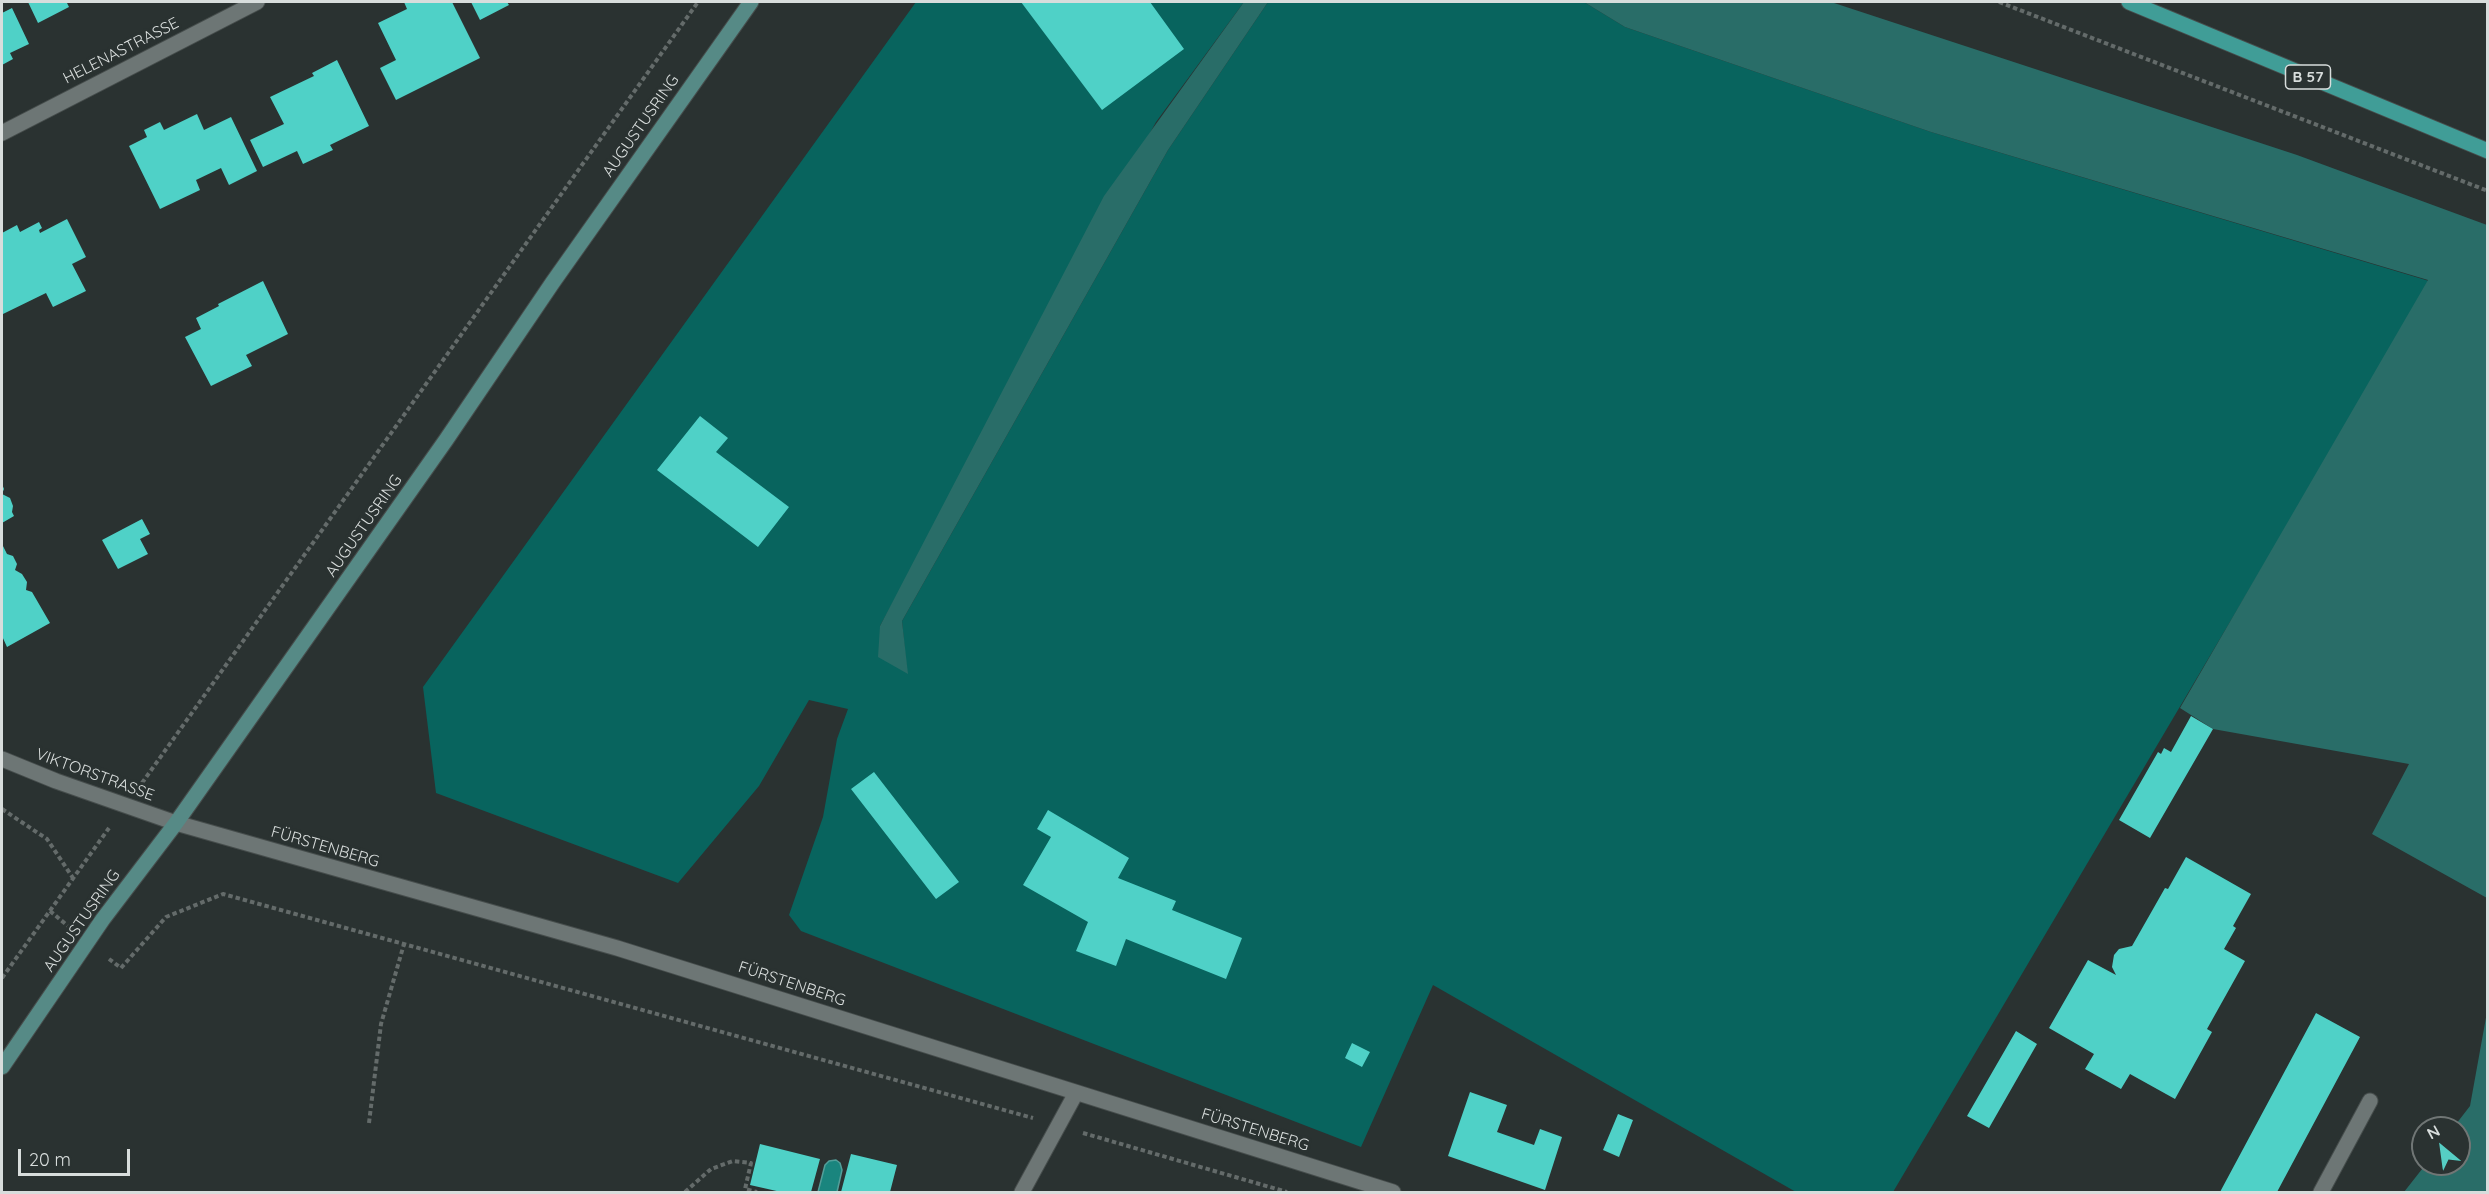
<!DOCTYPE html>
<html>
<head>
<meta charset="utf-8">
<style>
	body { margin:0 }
	#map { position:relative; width:2489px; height:1194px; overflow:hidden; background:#2a3231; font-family:Quicksand,sans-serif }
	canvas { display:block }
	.frame { position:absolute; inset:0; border:3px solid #d8dddc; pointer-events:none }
	.north { position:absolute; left:2411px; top:1116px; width:60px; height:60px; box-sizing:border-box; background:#2a3231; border:2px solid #707675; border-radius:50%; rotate:331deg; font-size:16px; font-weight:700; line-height:24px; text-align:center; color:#d8dddc }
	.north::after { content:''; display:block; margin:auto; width:21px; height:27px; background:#56cec4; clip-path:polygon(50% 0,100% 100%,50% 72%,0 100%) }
	.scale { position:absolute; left:18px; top:1149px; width:112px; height:27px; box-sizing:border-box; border:3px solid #d8dddc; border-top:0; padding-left:8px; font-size:18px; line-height:21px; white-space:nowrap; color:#d8dddc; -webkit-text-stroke:4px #2a3231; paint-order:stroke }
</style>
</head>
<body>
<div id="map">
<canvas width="2489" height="1194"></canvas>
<div class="frame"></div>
<div class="north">N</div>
<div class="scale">20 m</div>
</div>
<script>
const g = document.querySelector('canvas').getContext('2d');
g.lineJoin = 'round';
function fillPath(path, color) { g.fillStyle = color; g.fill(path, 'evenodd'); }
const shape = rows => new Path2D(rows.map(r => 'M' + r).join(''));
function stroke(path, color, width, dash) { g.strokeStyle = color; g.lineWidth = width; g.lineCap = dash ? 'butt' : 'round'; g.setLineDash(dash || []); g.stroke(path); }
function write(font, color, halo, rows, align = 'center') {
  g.font = font + ' Quicksand,sans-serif'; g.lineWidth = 6; g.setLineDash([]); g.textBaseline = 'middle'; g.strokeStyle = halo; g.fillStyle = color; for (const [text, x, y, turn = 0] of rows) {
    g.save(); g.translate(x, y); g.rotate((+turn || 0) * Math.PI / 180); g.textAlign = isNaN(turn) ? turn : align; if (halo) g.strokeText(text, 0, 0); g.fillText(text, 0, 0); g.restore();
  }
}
fillPath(shape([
	[916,2,1244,2,1156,122,880,626,907,673,902,621,1168,150,1268,2,1584,2,1625,27,1931,132,2429,281,2321,468,1893,1192,1796,1192,1433,985,1361,1147,801,931,789,915,823,817,837,739,848,709,809,700,759,786,678,883,436,793,423,687]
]), '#08645e');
fillPath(shape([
	[1244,2,1268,2,1168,150,902,621,908,674,878,657,880,626,1104,196],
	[1584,2,1831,2,2297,155,2487,225,2487,898,2372,834,2409,764,2213,729,2180,708,2428,280,1931,132,1625,27],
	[2487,1012,2487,1192,2404,1192,2426,1164,2459,1164,2459,1128,2453,1128,2470,1106]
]), '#296d68');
const water = shape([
	[836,1160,840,1163,842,1170,837,1192,818,1192,825,1165,829,1161,836,1160]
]);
fillPath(water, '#1a857e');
stroke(water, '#539f9a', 1.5);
fillPath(shape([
	[28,2,70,2,67,3,69,7,38,23],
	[404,2,452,2,480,58,396,100,380,68,396,60,378,23,407,9],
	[471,2,507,2,509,5,480,20],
	[1021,2,1150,2,1184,49,1102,110],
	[12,8,29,44,10,53,13,59,2,65,2,13],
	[337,60,369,126,330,145,333,150,303,164,297,151,263,167,250,140,284,124,270,97,314,76,312,73],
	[197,114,204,130,231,117,257,171,229,185,221,168,196,180,200,190,160,209,129,146,147,137,144,130,160,122,164,130],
	[67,219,86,257,72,264,86,291,53,307,46,293,3,314,2,233,17,225,20,232,39,222,42,228,39,230,40,233],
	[263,281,288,334,246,355,252,366,211,386,185,337,201,329,196,318,219,306,218,304],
	[700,416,728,438,716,452,789,507,758,547,657,470],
	[2,484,4,489,2,494,10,498,13,506,12,512,14,516,2,523],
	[142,519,150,534,140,539,148,554,118,569,102,540],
	[2,544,7,554,13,556,17,564,15,570,22,574,27,582,26,590,32,592,50,623,7,647,2,636],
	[2191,716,2213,729,2150,838,2119,820,2158,752,2161,754,2164,748,2171,752],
	[874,772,959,882,936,899,851,789],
	[1048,810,1129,858,1118,878,1176,901,1172,910,1242,938,1226,979,1126,939,1116,966,1076,951,1088,922,1023,885,1051,837,1037,829],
	[2186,857,2251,894,2233,926,2236,928,2224,949,2245,961,2207,1029,2212,1032,2175,1099,2130,1074,2121,1089,2085,1069,2094,1054,2049,1028,2088,960,2116,975,2112,967,2114,955,2119,949,2132,946,2165,888,2168,889],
	[2316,1013,2360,1037,2277,1192,2220,1192],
	[2016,1031,2037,1044,1989,1128,1967,1116],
	[1352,1043,1370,1052,1362,1067,1345,1058],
	[1470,1092,1507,1105,1497,1132,1534,1145,1540,1129,1562,1137,1545,1190,1448,1156],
	[1618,1114,1633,1120,1619,1157,1603,1150],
	[760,1144,820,1159,811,1192,781,1192,750,1185],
	[851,1154,897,1165,890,1192,841,1192]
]), '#4fd1c7');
const service = shape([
	[2321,1192,2370,1101]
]);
const minor = shape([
	[2,133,257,2],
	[176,823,617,948,1393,1192],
	[1022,1192,1076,1093]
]);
const tertiary = shape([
	[2,759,56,781,176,823]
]);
const secondary = shape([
	[2,1067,103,919,176,823,446,440,553,282,751,2]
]);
const primary = shape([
	[2129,2,2488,151]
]);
stroke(service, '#464d4c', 17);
stroke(minor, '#464d4c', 17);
stroke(tertiary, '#464d4c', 17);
stroke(secondary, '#464d4c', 17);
stroke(primary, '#464d4c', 17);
stroke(shape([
	[1999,2,2488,191],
	[142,783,698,2],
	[2,809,47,839,73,878],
	[50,911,68,926],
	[109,959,121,968,166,917,223,894,1033,1118],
	[2,978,109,828],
	[369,1123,381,1024,404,944],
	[1083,1133,1287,1192],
	[685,1192,711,1169,733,1161,751,1163,745,1189,757,1192]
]), '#646b6a', 4, [4.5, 3]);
stroke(service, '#6d7675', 15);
stroke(minor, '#6d7675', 15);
stroke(tertiary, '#6d7675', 15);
stroke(secondary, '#568a86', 15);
stroke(primary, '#409d97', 15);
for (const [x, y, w] of [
	[2308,77,45]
]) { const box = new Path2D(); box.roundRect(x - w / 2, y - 12, w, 24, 4.5); g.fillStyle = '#2a3231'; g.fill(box); stroke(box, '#d8dddc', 1.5); }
write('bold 15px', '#d8dddc', null, [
	["B 57",2308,77]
]);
write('16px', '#d8dddc', '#2a3231', [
	["HELENASTRASSE",121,51,-27],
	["AUGUSTUSRING",641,126,-55],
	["AUGUSTUSRING",364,526,-55],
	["VIKTORSTRASSE",95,775,20],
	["FÜRSTENBERG",325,847,16],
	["AUGUSTUSRING",82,921,-55],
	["FÜRSTENBERG",792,984,18],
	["FÜRSTENBERG",1255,1130,17]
]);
</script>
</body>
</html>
